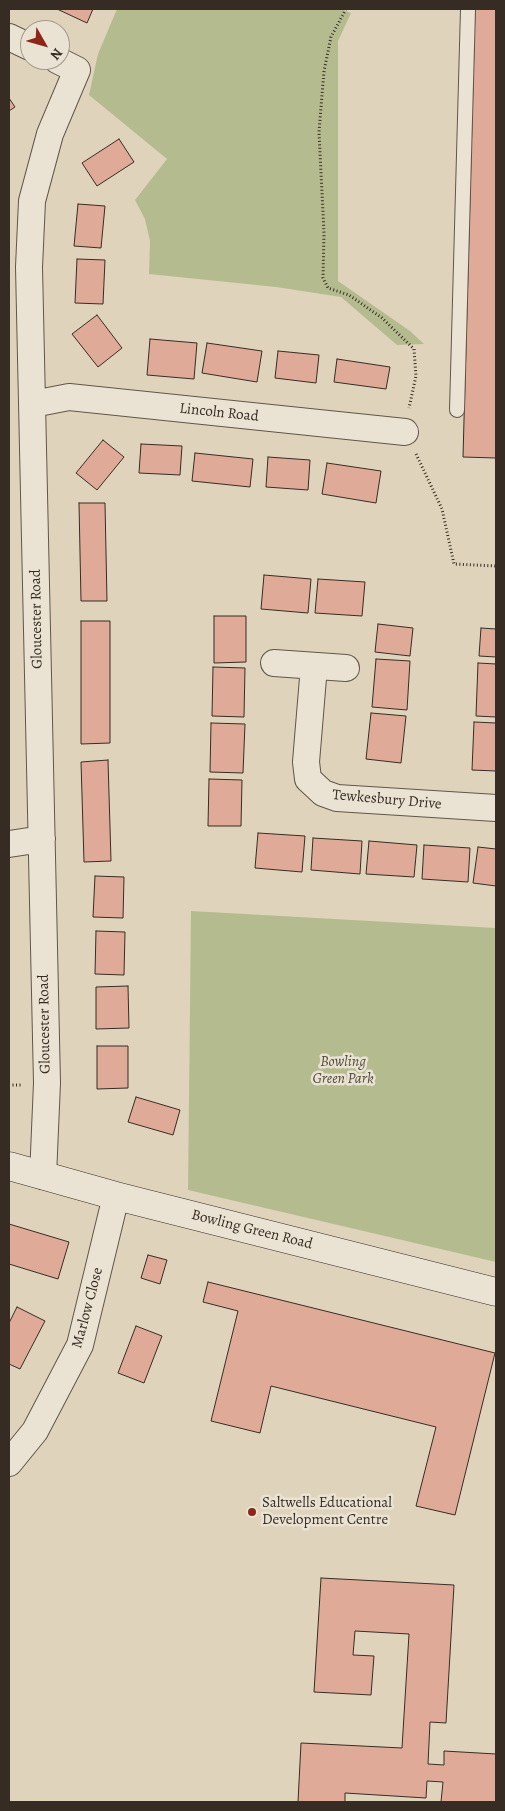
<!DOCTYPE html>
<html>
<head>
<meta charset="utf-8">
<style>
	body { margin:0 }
	#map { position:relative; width:505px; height:1811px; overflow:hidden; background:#dfd4bb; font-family:Alegreya,serif }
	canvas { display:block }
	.frame { position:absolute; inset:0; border:10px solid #372c23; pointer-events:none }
	.north { position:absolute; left:20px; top:20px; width:50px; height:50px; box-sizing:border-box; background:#eae3d3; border:1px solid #a29a8d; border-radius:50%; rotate:128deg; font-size:14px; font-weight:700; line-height:20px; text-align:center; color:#372c23 }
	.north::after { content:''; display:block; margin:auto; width:18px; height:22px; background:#8f2418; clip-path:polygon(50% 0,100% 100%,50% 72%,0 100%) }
</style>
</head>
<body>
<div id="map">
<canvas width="505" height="1811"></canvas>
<div class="frame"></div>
<div class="north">N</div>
</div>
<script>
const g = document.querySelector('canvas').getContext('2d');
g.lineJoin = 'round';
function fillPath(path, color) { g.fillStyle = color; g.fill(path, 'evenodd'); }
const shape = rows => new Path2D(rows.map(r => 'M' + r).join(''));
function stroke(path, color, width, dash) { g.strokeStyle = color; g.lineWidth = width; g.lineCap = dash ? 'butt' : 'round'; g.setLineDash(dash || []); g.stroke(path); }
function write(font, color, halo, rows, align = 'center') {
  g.font = font + ' Alegreya,serif'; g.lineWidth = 5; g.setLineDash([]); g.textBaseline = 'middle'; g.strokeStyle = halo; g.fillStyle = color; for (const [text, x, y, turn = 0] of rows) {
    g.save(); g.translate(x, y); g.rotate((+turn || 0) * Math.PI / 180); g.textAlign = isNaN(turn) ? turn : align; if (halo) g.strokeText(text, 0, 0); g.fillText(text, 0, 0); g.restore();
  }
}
fillPath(shape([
	[117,9,341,9,351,13,338,41,338,281,410,331,424,344,397,345,341,297,276,287,149,274,150,241,145,219,135,200,167,159,89,95,98,54],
	[191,911,496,928,496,1262,188,1190]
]), '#b4bc8f');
const building = shape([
	[57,9,93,9,87,23,57,9],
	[475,9,496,9,496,458,463,457,475,9],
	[9,98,15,107,9,111,9,98],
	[119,139,134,162,97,186,82,163,119,139],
	[78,204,105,206,101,248,74,246,78,204],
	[77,259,105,260,103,304,75,303,77,259],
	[97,315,122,348,98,367,72,334,97,315],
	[150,339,197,343,194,379,147,375,150,339],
	[207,343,262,351,257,382,202,373,207,343],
	[278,351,319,355,316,383,275,378,278,351],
	[337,359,390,367,386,389,334,382,337,359],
	[103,440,124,457,97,490,76,473,103,440],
	[141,444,182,446,180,475,139,473,141,444],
	[195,453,253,459,250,487,192,481,195,453],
	[268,457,310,460,308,490,266,487,268,457],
	[327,463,381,471,376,503,322,494,327,463],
	[79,503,105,503,107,601,81,601,79,503],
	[264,575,311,579,308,613,261,609,264,575],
	[318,579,365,582,362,616,315,613,318,579],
	[214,616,246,616,246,662,214,663,214,616],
	[81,621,110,621,110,743,81,744,81,621],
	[378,624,413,628,410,656,375,652,378,624],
	[481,628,496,629,496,657,479,656,481,628],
	[376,659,410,661,407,710,372,707,376,659],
	[478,663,496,664,496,717,476,716,478,663],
	[213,667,245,668,244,717,212,716,213,667],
	[371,713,406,716,401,763,366,759,371,713],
	[474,722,496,723,496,771,472,770,474,722],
	[211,723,245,724,243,773,210,772,211,723],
	[108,760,111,861,84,862,81,762,108,760],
	[209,779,242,780,241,826,208,826,209,779],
	[258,833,305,836,302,872,255,868,258,833],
	[313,838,362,841,360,874,311,870,313,838],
	[369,841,417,845,414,877,366,874,369,841],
	[424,845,470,848,468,882,422,879,424,845],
	[478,847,496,849,496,886,473,883,478,847],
	[95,876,124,877,123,918,93,917,95,876],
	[96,931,125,932,124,975,95,974,96,931],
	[128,986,129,1028,96,1029,96,987,128,986],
	[97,1046,128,1046,128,1088,97,1089,97,1046],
	[136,1097,180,1110,173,1135,128,1122,136,1097],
	[9,1224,69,1242,58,1279,9,1264,9,1224],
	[148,1255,167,1260,160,1284,141,1278,148,1255],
	[208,1282,495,1353,455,1515,416,1506,436,1427,271,1386,260,1433,211,1421,238,1311,203,1302,208,1282],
	[17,1307,45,1321,20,1369,9,1364,9,1323,17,1307],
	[136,1326,162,1336,144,1383,118,1373,136,1326],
	[321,1578,454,1585,446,1723,430,1722,428,1764,444,1765,444,1751,496,1754,496,1802,441,1802,443,1782,427,1781,426,1798,345,1793,345,1802,298,1802,301,1743,402,1748,409,1634,355,1631,353,1655,374,1656,371,1695,314,1692,321,1578]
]);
fillPath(building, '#dfaa97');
stroke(building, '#372c23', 1);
const lane = shape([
	[457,410,468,9]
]);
const street = shape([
	[9,37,30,47],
	[33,404,69,397,405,432],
	[274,663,346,668],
	[314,666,306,762,308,779,323,793,337,798,496,808],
	[9,844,42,839],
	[43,1176,47,1083,29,267,32,201,50,134,77,70,57,60],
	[9,1463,35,1431,80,1345,116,1196]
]);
const secondary = shape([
	[9,1166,116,1196,496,1292]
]);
stroke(lane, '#615649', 16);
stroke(street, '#615649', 28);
stroke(secondary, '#372c23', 29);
stroke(shape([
	[346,9,331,37,324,71,319,132,324,233,323,278,328,288,349,295,382,318,414,349,416,376,409,408],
	[416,454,442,509,454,564,496,566],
	[9,1085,21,1085]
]), '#372c23', 3, [1, 2.5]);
stroke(lane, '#eae3d3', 14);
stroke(street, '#eae3d3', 26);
stroke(secondary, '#eae3d3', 28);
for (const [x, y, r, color] of [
	[252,1512,5,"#8f2418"]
]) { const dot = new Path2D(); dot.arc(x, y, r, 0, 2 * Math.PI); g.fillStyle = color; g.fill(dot); stroke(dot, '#eae3d3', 2); }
write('15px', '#372c23', '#eae3d3', [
	["Lincoln Road",219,413,6],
	["Gloucester Road",37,619,-91],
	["Tewkesbury Drive",387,800,5],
	["Gloucester Road",45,1024,-91],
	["Bowling Green Road",252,1230,14],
	["Marlow Close",88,1308,-75]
]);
write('italic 15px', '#504939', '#eae3d3', [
	["Bowling",343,1062],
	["Green Park",343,1079]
]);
write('15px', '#372c23', '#eae3d3', [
	["Saltwells Educational",262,1503],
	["Development Centre",262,1520]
], 'left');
</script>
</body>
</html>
